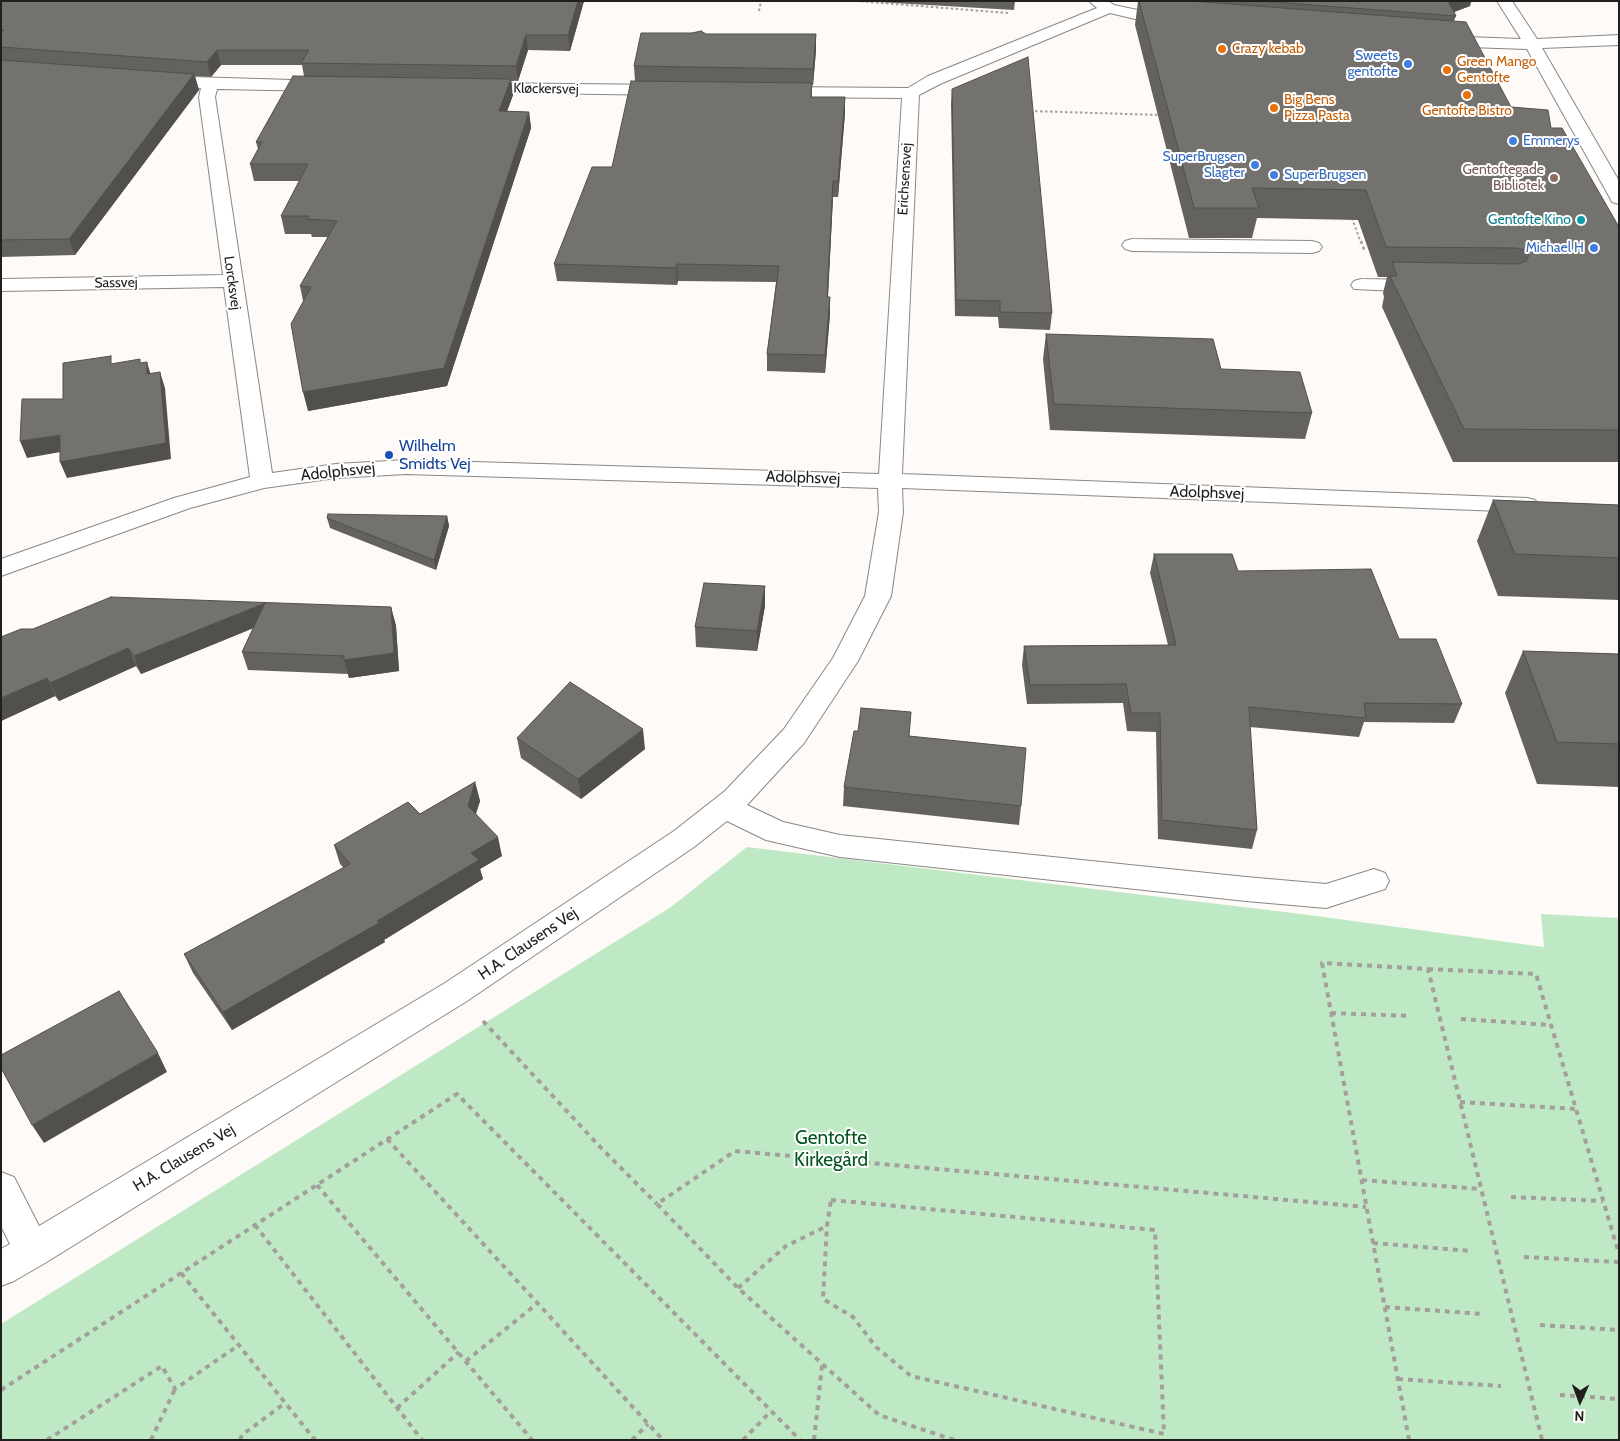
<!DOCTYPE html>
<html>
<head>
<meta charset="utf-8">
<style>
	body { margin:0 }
	#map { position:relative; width:1620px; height:1441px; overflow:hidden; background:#fefaf7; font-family:Cabin,sans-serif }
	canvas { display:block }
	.frame { position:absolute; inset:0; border:2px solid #211f1e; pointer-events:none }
	.north { position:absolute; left:1555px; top:1376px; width:50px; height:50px; -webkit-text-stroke:4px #fff; paint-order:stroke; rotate:182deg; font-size:14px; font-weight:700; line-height:20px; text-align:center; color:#211f1e }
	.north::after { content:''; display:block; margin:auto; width:18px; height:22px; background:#211f1e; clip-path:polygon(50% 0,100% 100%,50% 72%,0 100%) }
</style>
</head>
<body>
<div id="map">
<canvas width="1620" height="1441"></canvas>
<div class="frame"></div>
<div class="north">N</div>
</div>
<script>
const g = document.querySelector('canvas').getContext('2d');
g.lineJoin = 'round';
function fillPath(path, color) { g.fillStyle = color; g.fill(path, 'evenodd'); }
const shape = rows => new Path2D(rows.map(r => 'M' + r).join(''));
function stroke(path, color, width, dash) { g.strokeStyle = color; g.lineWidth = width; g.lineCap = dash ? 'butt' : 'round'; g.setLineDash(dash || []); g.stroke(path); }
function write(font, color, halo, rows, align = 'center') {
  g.font = font + ' Cabin,sans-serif'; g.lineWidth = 4; g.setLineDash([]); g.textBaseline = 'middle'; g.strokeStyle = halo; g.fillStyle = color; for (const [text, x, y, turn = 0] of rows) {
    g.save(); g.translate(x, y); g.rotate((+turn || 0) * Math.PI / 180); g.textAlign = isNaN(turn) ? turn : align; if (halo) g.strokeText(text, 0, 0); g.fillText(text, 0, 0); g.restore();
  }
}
fillPath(shape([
	[747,847,1309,915,1544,947,1541,914,1619,918,1619,1440,1,1440,1,1324,671,907]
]), '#bfe9c4');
const minor = shape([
	[1089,1,1108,1,1114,5,1156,14,1177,17,1180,20,1177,23,1172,25,1156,24,1110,13,940,84,919,95,902,474,1527,498,1535,500,1539,505,1535,510,1527,512,902,488,903,512,891,596,858,661,804,743,747,805,783,822,840,835,1246,877,1326,884,1374,869,1385,873,1389,881,1385,889,1326,908,1246,901,840,857,766,840,727,821,694,847,467,1001,45,1263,14,1281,1,1286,1,1249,10,1244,1,1226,1,1172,14,1177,39,1226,445,983,674,831,725,791,784,729,833,658,865,596,879,512,878,488,406,474,336,478,264,488,190,508,1,576,1,559,174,498,250,477,224,287,1,291,1,279,223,275,199,97,201,88,160,86,154,85,152,81,154,77,160,76,325,81,331,82,333,86,331,90,325,91,217,89,215,97,272,473,336,464,406,460,879,474,902,98,775,97,769,96,767,92,769,88,775,87,908,88,928,76,1097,8,1089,1],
	[1497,1,1512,1,1537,39,1619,35,1619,45,1542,48,1619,181,1619,204,1612,202,1610,198,1527,49,1439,46,1433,44,1431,41,1433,38,1439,36,1521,39,1497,1],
	[475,83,667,85,673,86,675,90,673,94,667,95,469,92,467,88,469,84,475,83],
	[1132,239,1312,241,1319,243,1322,247,1319,251,1312,253,1132,251,1125,249,1122,245,1125,241,1132,239],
	[1361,279,1422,280,1429,282,1432,286,1429,290,1422,292,1354,289,1351,285,1354,281,1361,279]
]);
stroke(minor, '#8a8784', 2);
stroke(shape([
	[856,1,1008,13],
	[759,11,761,1],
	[1030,111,1161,115],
	[1352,218,1361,243]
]), '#a29f9d', 2, [2.5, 2.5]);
stroke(shape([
	[1361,241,1365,252]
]), '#a29f9d', 2.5, [3, 3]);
stroke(shape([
	[1428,969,1536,974,1619,1254],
	[1331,1013,1411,1016],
	[1461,1019,1551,1025],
	[483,1021,603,1150,657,1204],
	[1460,1102,1576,1109],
	[387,1139,663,1440],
	[1362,1180,1481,1189],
	[317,1185,532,1440],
	[1511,1197,1603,1201],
	[831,1200,1155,1230,1164,1434,911,1376,876,1347,853,1317,823,1299,827,1226,831,1200],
	[255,1225,422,1440],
	[1373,1243,1471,1251],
	[1524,1257,1619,1262],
	[181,1273,315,1440],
	[738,1288,786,1246,827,1226],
	[1385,1307,1483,1314],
	[1540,1325,1619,1330],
	[466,1361,538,1303],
	[1398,1379,1501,1386],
	[1,1390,457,1094,800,1440],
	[1560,1395,1619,1399],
	[397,1408,459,1352],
	[47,1440,162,1366,175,1389,239,1345],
	[151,1440,175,1389],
	[240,1440,242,1435,285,1403],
	[632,1440,648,1424],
	[743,1440,771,1411],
	[814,1440,822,1365],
	[954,1440,879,1415,738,1288,657,1204,735,1151,1366,1207],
	[1409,1440,1322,963,1428,969,1542,1440]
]), '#a29f9d', 4, [5, 5]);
fillPath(minor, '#fff');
fillPath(shape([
	[1,1,584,1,570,51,528,50,518,81,511,81,513,95,507,111,529,112,531,128,447,386,308,411,303,301,300,286,328,237,312,237,311,234,285,234,281,216,300,181,254,181,250,164,258,149,256,142,304,76,302,65,221,65,211,77,195,76,199,90,75,255,1,257],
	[860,1,1015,1,1014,10],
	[1138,1,1471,1,1470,6,1454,12,1456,16,1454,21,1511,107,1551,128,1619,227,1619,462,1453,462,1382,307,1384,297,1383,293,1387,277,1378,277,1358,220,1257,218,1252,238,1189,238,1135,25],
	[706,34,816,34,816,50,813,85,812,85,812,97,845,97,845,113,838,197,833,197,828,297,830,297,830,314,825,373,767,371,767,354,776,282,678,281,677,285,557,281,554,264,612,167,635,81,634,66],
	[952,89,1052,313,1050,330,999,328,998,317,955,316,951,104],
	[1046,334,1221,369,1312,413,1305,439,1050,430,1043,359],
	[1493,500,1619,505,1619,600,1498,596,1477,541],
	[447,516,449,526,436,570,330,528,327,518],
	[1154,554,1238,571,1399,639,1462,704,1454,723,1364,722,1359,737,1250,727,1257,830,1252,849,1158,839,1156,732,1127,731,1123,703,1027,704,1022,665,1024,646,1168,645,1150,573],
	[765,586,765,606,757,651,696,647,695,627],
	[391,607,396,626,399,671,349,678,348,674,248,670,242,652,253,628,141,674,136,666,59,701,55,696,1,721,33,629],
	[1523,651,1619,654,1619,787,1537,784,1505,693],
	[910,736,1021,806,1019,825,843,806,844,787],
	[517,738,645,749,581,799,521,758],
	[475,782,480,801,476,814,502,856,480,869,483,879,384,940,385,942,232,1030,193,973,184,954,344,868,340,864,334,845,420,814]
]), '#64625f');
fillPath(shape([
	[578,1,584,1,570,51,568,35],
	[1446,1,1471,1,1470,6,1446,15],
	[816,34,816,50,813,85,813,69],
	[526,35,528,50,518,81,516,66],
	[217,50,221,65,211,77,207,62],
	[194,74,199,90,75,255,69,239],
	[511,79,513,95,501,128,499,111],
	[845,97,845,113,838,197,838,181],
	[529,112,531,128,447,386,308,411,303,392],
	[833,181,833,197,827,314,827,297],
	[677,264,678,281,677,285,676,268],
	[830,297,830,314,825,373,825,355],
	[147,362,152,379,147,374],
	[160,372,165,388,171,459,67,478,60,462],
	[60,435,66,451,27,458,20,441],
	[447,516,449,526,436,570,434,560],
	[765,586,765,606,757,651,757,631],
	[265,603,271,621,141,674,134,656],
	[391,607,396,626,399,671,349,678,344,660],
	[128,648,136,666,59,701,50,683],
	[47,678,55,696,1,721,1,698],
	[643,729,645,749,581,799,578,779],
	[475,782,480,801,472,825,468,806],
	[498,837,502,856,480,869,483,879,384,940,385,942,232,1030,223,1012,377,921,471,853],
	[158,1053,167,1072,44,1143,32,1125]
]), '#51504d');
const building = shape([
	[1,1,578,1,568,35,526,35,516,66,301,63,309,50,217,50,207,62,1,47,1,32,4,30,1,30,1,1],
	[1139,1,1191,1,1466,22,1511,107,1548,110,1551,128,1562,128,1619,227,1619,430,1464,429,1390,276,1397,276,1392,262,1518,264,1526,261,1529,255,1525,250,1517,248,1386,247,1366,190,1252,188,1259,208,1194,208,1139,1],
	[1261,1,1448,1,1456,16,1261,1],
	[701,31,706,34,816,34,813,69,634,66,641,33,692,33,701,31],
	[1028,57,1052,313,1000,312,1000,301,956,300,952,89,1028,57],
	[1,60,194,74,69,239,1,240,1,60],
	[293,76,511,79,499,111,529,112,444,368,303,392,291,324,311,287,300,286,337,221,307,219,309,216,281,216,308,164,250,164,262,142,256,142,293,76],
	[631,81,812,83,811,97,845,97,838,181,833,181,827,297,830,297,825,355,767,354,779,266,677,264,676,268,554,264,592,167,612,167,631,81],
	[1046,334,1213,339,1221,369,1300,372,1312,413,1054,404,1046,334],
	[111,356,111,364,140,359,140,363,147,362,147,374,160,372,166,443,60,462,60,435,20,441,22,399,63,399,63,363,111,356],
	[1493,500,1619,505,1619,558,1515,554,1493,500],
	[328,514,447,516,434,560,327,518,328,514],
	[1154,554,1232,554,1238,571,1371,569,1399,639,1436,639,1462,704,1364,703,1366,718,1249,707,1257,830,1162,820,1160,713,1131,713,1126,684,1030,685,1024,646,1176,645,1154,554],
	[704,583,765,586,757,631,695,627,704,583],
	[111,597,391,607,394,653,344,660,344,656,242,652,265,603,134,656,128,648,50,683,47,678,1,698,1,637,21,629,33,629,111,597],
	[1523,651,1619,654,1619,744,1557,742,1523,651],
	[570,682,643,729,578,779,517,738,570,682],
	[861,708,911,712,909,736,1026,748,1021,806,844,787,854,731,858,731,861,708],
	[475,782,468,806,498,837,471,853,479,860,377,921,379,923,223,1012,184,954,350,864,334,845,408,802,420,814,475,782],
	[119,991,158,1053,32,1125,1,1068,1,1055,119,991]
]);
fillPath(building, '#74726e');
stroke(building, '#51504d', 1);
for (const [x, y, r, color] of [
	[1222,49,5,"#e8710a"],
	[1408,64,5,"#3f7fe0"],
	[1447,70,5,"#e8710a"],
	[1467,95,5,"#e8710a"],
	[1274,108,5,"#e8710a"],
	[1513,141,5,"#3f7fe0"],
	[1255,165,5,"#3f7fe0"],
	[1274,175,5,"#3f7fe0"],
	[1554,178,5,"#8d6e63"],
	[1581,220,5,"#0f9aa8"],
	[1594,248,5,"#3f7fe0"],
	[389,455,5,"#1a4fb4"]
]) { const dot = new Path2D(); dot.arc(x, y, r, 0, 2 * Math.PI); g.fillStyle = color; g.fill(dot); stroke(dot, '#fff', 2); }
write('14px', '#c56008', '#fff', [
	["Crazy kebab",1232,49],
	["Green Mango",1457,62],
	["Gentofte",1457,78],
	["Big Bens",1284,100],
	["Pizza Pasta",1284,116],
	["Gentofte Bistro",1467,111,"center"]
], 'left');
write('14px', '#366cbe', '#fff', [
	["Sweets",1398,56],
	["gentofte",1398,72],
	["Emmerys",1523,141,"left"],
	["SuperBrugsen",1245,157],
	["Slagter",1245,173],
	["SuperBrugsen",1284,175,"left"],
	["Michael H",1584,248]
], 'right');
write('14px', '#211f1e', '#fff', [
	["Kløckersvej",546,89,1],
	["Erichsensvej",905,179,-87],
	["Sassvej",116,283,-1],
	["Lorcksvej",232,283,82]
]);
write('14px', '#785e54', '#fff', [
	["Gentoftegade",1544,170],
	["Bibliotek",1544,186]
], 'right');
write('14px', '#0d838f', '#fff', [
	["Gentofte Kino",1571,220]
], 'right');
write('16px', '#164399', '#fff', [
	["Wilhelm",399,446],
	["Smidts Vej",399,464]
], 'left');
write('16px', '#211f1e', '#fff', [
	["Adolphsvej",338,472,-6],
	["Adolphsvej",803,478,2],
	["Adolphsvej",1207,493,2],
	["H.A. Clausens Vej",528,944,-34],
	["H.A. Clausens Vej",184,1158,-31]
]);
write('19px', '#025420', '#fff', [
	["Gentofte",831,1138],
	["Kirkegård",831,1160]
]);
</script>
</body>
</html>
